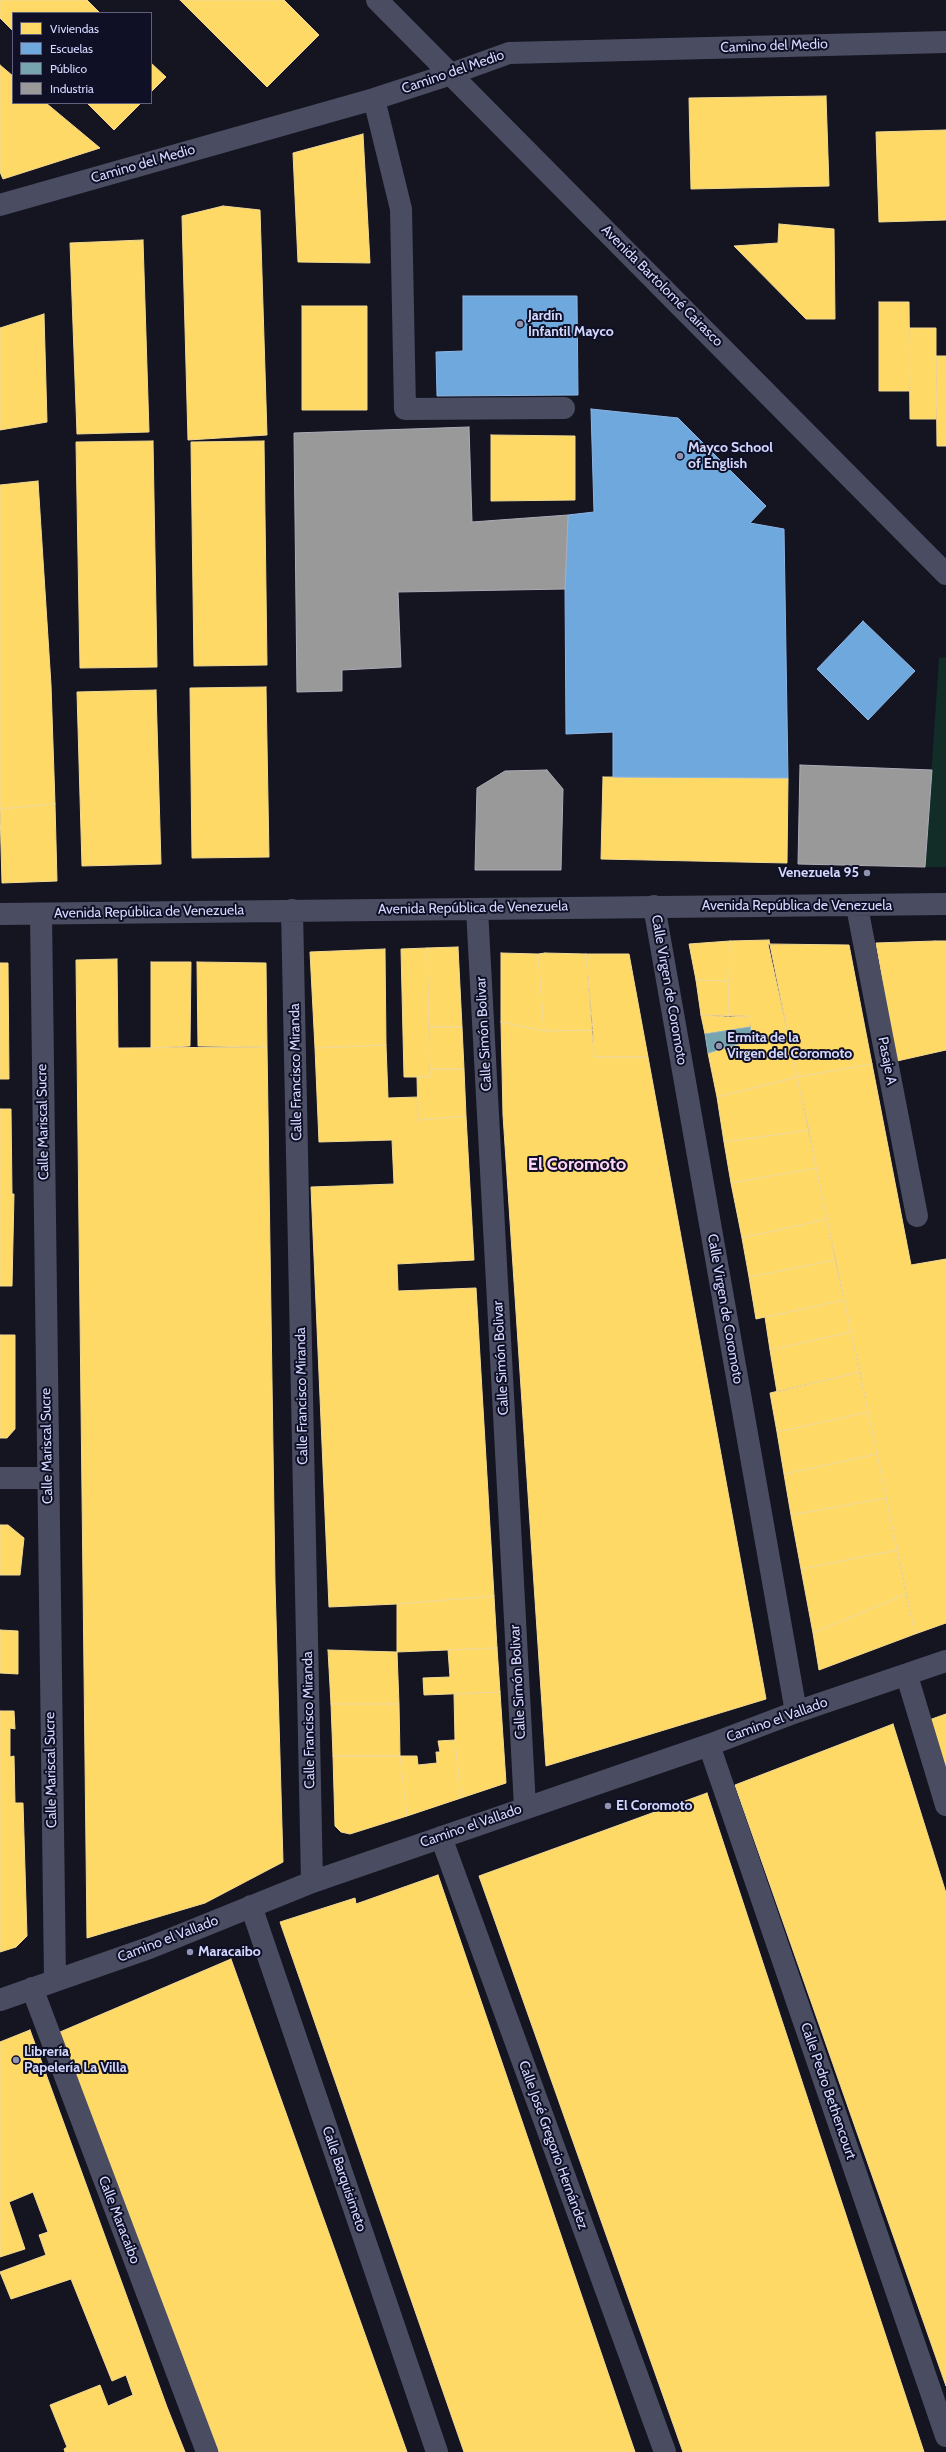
<!DOCTYPE html>
<html>
<head>
<meta charset="utf-8">
<style>
	body { margin:0 }
	#map { position:relative; width:946px; height:2452px; overflow:hidden; background:#141521; font-family:Cabin,sans-serif }
	canvas { display:block }
	.legend { position:absolute; left:12px; top:12px; width:140px; height:92px; box-sizing:border-box; background:#0f1026; border:1px solid #5e607d; margin:0; padding:5px 7px; list-style:none; font-size:12px; color:#d4d8ff }
	.legend li { display:flex; align-items:center; gap:8px; height:20px }
	.legend b { width:20px; border:1px solid #5e607d }
</style>
</head>
<body>
<div id="map">
<canvas width="946" height="2452"></canvas>
<ul class="legend">
<li><b style="height:11px;background:#ffd966"></b>Viviendas</li>
<li><b style="height:11px;background:#6fa8dc"></b>Escuelas</li>
<li><b style="height:11px;background:#76a5af"></b>Público</li>
<li><b style="height:11px;background:#999"></b>Industria</li>
</ul>
</div>
<script>
const g = document.querySelector('canvas').getContext('2d');
g.lineJoin = 'round';
function fillPath(path, color) { g.fillStyle = color; g.fill(path, 'evenodd'); }
const shape = rows => new Path2D(rows.map(r => 'M' + r).join(''));
function stroke(path, color, width, dash) { g.strokeStyle = color; g.lineWidth = width; g.lineCap = dash ? 'butt' : 'round'; g.setLineDash(dash || []); g.stroke(path); }
function write(font, color, halo, rows, align = 'center') {
  g.font = font + ' Cabin,sans-serif'; g.lineWidth = 4; g.setLineDash([]); g.textBaseline = 'middle'; g.strokeStyle = halo; g.fillStyle = color; for (const [text, x, y, turn = 0] of rows) {
    g.save(); g.translate(x, y); g.rotate((+turn || 0) * Math.PI / 180); g.textAlign = isNaN(turn) ? turn : align; if (halo) g.strokeText(text, 0, 0); g.fillText(text, 0, 0); g.restore();
  }
}
fillPath(shape([
	[946,657,946,867,925,867,939,658]
]), '#122c28');
const homes = shape([
	[0,0,87,0,100,13,13,13,13,31,0,18,0,0],
	[180,0,284,0,319,35,267,87,180,0],
	[151,63,166,77,151,92,151,63],
	[0,65,13,76,13,103,46,103,100,148,3,179,0,172,0,65],
	[826,96,829,186,691,189,689,98,826,96],
	[87,103,141,103,114,130,87,103],
	[946,130,946,220,879,222,876,132,946,130],
	[363,134,370,263,298,262,293,153,363,134],
	[223,206,260,210,267,435,188,440,182,216,223,206],
	[779,224,834,229,835,319,806,319,734,246,778,243,779,224],
	[143,240,149,432,77,434,70,243,143,240],
	[879,302,909,302,910,391,879,391,879,302],
	[302,306,367,306,367,410,302,410,302,306],
	[44,314,47,422,0,430,0,328,44,314],
	[909,328,936,328,936,419,910,419,909,328],
	[936,356,946,356,946,446,937,446,936,356],
	[491,435,575,436,575,500,491,501,491,435],
	[153,441,157,667,80,668,76,442,153,441],
	[264,441,267,665,194,666,191,442,264,441],
	[38,481,51,685,55,804,0,809,0,485,38,481],
	[266,687,269,857,192,858,190,688,266,687],
	[156,690,161,864,82,866,77,692,156,690],
	[603,777,788,778,787,863,601,859,603,777],
	[55,804,57,881,2,883,0,809,55,804],
	[769,940,788,1034,752,1040,749,1016,728,1017,730,941,769,940],
	[730,941,729,981,696,980,689,944,730,941],
	[935,941,946,941,946,1050,897,1061,876,943,935,941],
	[768,944,849,945,872,1064,797,1077,768,944],
	[458,947,462,1027,429,1027,427,948,458,947],
	[427,948,430,1077,404,1077,401,949,427,948],
	[385,949,386,1045,315,1048,310,952,385,949],
	[501,953,538,954,544,1031,501,1022,501,953],
	[545,953,586,954,593,1030,544,1031,538,954,545,953],
	[586,954,629,954,648,1057,594,1057,586,954],
	[117,959,118,1048,267,1047,275,1583,283,1862,205,1903,87,1938,76,960,117,959],
	[151,962,191,962,190,1046,151,1048,151,962],
	[197,962,266,963,267,1047,198,1046,197,962],
	[0,963,8,963,9,1079,0,1079,0,963],
	[696,980,729,981,728,1017,701,1015,696,980],
	[701,1015,749,1016,750,1027,705,1034,701,1015],
	[501,1022,544,1031,593,1030,594,1057,648,1057,766,1699,546,1766,503,1115,501,1022],
	[429,1027,462,1027,464,1069,430,1069,429,1027],
	[788,1034,797,1077,717,1097,708,1053,752,1040,788,1034],
	[386,1045,388,1098,418,1097,418,1120,466,1116,474,1260,397,1264,398,1291,476,1288,494,1596,397,1604,329,1607,311,1187,394,1184,392,1140,319,1142,315,1048,386,1045],
	[872,1064,911,1265,946,1259,946,1623,915,1634,797,1077,872,1064],
	[430,1069,464,1069,466,1116,418,1120,417,1077,430,1077,430,1069],
	[797,1077,809,1130,724,1142,717,1097,797,1077],
	[0,1109,11,1109,12,1194,14,1194,12,1286,0,1286,0,1109],
	[809,1130,816,1168,731,1183,724,1142,809,1130],
	[816,1168,827,1219,742,1238,731,1183,816,1168],
	[827,1219,835,1260,749,1277,742,1238,827,1219],
	[835,1260,844,1300,756,1319,749,1277,835,1260],
	[844,1300,851,1332,770,1350,765,1317,844,1300],
	[851,1332,860,1372,777,1392,770,1350,851,1332],
	[0,1335,15,1335,15,1429,7,1438,0,1438,0,1335],
	[860,1372,868,1412,777,1432,770,1393,860,1372],
	[868,1412,877,1454,784,1474,777,1432,868,1412],
	[877,1454,886,1498,791,1515,784,1474,877,1454],
	[886,1498,897,1550,801,1569,791,1515,886,1498],
	[0,1525,8,1525,24,1538,20,1575,0,1575,0,1525],
	[897,1550,906,1594,813,1633,801,1569,897,1550],
	[906,1594,915,1634,819,1670,813,1633,906,1594],
	[494,1596,497,1648,397,1652,397,1604,494,1596],
	[0,1630,18,1631,18,1674,0,1673,0,1630],
	[497,1648,500,1692,424,1695,423,1678,450,1677,448,1650,497,1648],
	[328,1650,397,1652,399,1704,331,1704,328,1650],
	[500,1692,506,1783,461,1798,455,1740,454,1694,500,1692],
	[331,1704,399,1704,400,1756,333,1756,331,1704],
	[0,1711,14,1711,15,1729,10,1728,10,1757,14,1756,15,1803,23,1803,27,1936,16,1947,0,1952,0,1711],
	[946,1714,946,1773,929,1720,946,1714],
	[893,1724,946,1893,946,2386,735,1785,893,1724],
	[455,1740,461,1798,407,1816,400,1756,417,1756,418,1765,437,1763,436,1752,440,1752,438,1741,455,1740],
	[333,1756,400,1756,407,1816,350,1834,341,1832,335,1826,333,1756],
	[707,1793,924,2452,683,2452,479,1876,707,1793],
	[438,1875,635,2452,464,2452,280,1922,355,1898,356,1904,438,1875],
	[231,1959,407,2452,219,2452,60,2032,231,1959],
	[30,2030,167,2407,185,2452,65,2452,64,2449,67,2447,50,2405,100,2385,108,2406,133,2395,126,2375,112,2381,71,2279,11,2299,0,2272,46,2255,39,2235,48,2232,33,2192,9,2202,25,2249,0,2257,0,2042,30,2030]
]);
fillPath(homes, '#ffd966');
stroke(homes, '#f2d994', 1);
const schools = shape([
	[463,296,577,296,578,395,437,396,436,352,463,351,463,296],
	[591,409,678,418,766,506,750,523,784,529,788,778,613,777,613,732,566,734,565,589,568,515,594,512,591,409],
	[863,621,915,671,868,720,817,669,863,621]
]);
fillPath(schools, '#6fa8dc');
stroke(schools, '#8db6e6', 1);
const public = shape([
	[750,1027,752,1040,708,1053,705,1034,750,1027]
]);
fillPath(public, '#76a5af');
stroke(public, '#92b4c7', 1);
const industry = shape([
	[469,427,472,522,568,515,565,589,398,592,401,667,342,670,342,691,297,692,294,433,469,427],
	[800,765,932,770,925,867,798,864,800,765],
	[547,770,563,789,561,870,475,870,477,788,505,771,547,770]
]);
fillPath(industry, '#999');
stroke(industry, '#abacb8', 1);
stroke(shape([
	[377,0,946,574],
	[374,99,401,209,405,409,564,408],
	[0,205,374,99,451,74,509,53,946,42],
	[654,906,796,1712],
	[857,907,917,1216],
	[477,909,525,1807],
	[292,910,312,1882],
	[0,914,946,904],
	[41,914,55,1979],
	[0,1478,47,1478],
	[907,1676,946,1805],
	[709,1745,946,2436],
	[441,1837,665,2452],
	[251,1906,437,2452],
	[32,1988,207,2452],
	[0,2000,149,1948,312,1882,709,1745,796,1712,946,1661]
]), '#4a4d61', 22);
for (const [x, y, r, color] of [
	[520,324,4,"#9194b1"],
	[680,456,4,"#9194b1"],
	[867,873,4,"#9194b1"],
	[719,1046,4,"#9194b1"],
	[608,1806,4,"#9194b1"],
	[190,1952,4,"#9194b1"],
	[16,2060,4,"#9194b1"]
]) { const dot = new Path2D(); dot.arc(x, y, r, 0, 2 * Math.PI); g.fillStyle = color; g.fill(dot); stroke(dot, '#0f1026', 1.5); }
write('14px', '#d4d8ff', '#0f1026', [
	["Camino del Medio",774,46,-2],
	["Camino del Medio",453,72,-19],
	["Camino del Medio",143,164,-16],
	["Avenida Bartolomé Cairasco",662,286,45],
	["Avenida República de Venezuela",797,906],
	["Avenida República de Venezuela",473,908,-1],
	["Avenida República de Venezuela",149,912,-1],
	["Calle Virgen de Coromoto",669,990,80],
	["Calle Simón Bolivar",484,1034,-93],
	["Pasaje A",887,1061,79],
	["Calle Francisco Miranda",296,1072,-91],
	["Calle Mariscal Sucre",43,1122,-91],
	["Calle Virgen de Coromoto",725,1309,80],
	["Calle Simón Bolivar",501,1358,-93],
	["Calle Francisco Miranda",302,1396,-91],
	["Calle Mariscal Sucre",47,1446,-91],
	["Calle Simón Bolivar",518,1682,-93],
	["Calle Francisco Miranda",309,1720,-91],
	["Camino el Vallado",777,1720,-20],
	["Calle Mariscal Sucre",51,1770,-91],
	["Camino el Vallado",471,1826,-19],
	["Camino el Vallado",168,1939,-21],
	["Calle Pedro Bethencourt",828,2091,71],
	["Calle José Gregorio Hernández",553,2145,70],
	["Calle Barquisimeto",344,2179,71],
	["Calle Maracaibo",119,2220,69]
]);
write('bold 14px', '#d4d8ff', '#0f1026', [
	["Jardín",528,316],
	["Infantil Mayco",528,332],
	["Mayco School",688,448],
	["of English",688,464],
	["Venezuela 95",859,873,"right"],
	["Ermita de la",727,1038],
	["Virgen del Coromoto",727,1054],
	["El Coromoto",616,1806],
	["Maracaibo",198,1952],
	["Librería",24,2052],
	["Papelería La Villa",24,2068]
], 'left');
write('bold 18px', '#ffd6f8', '#0f1026', [
	["El Coromoto",577,1165]
]);
</script>
</body>
</html>
